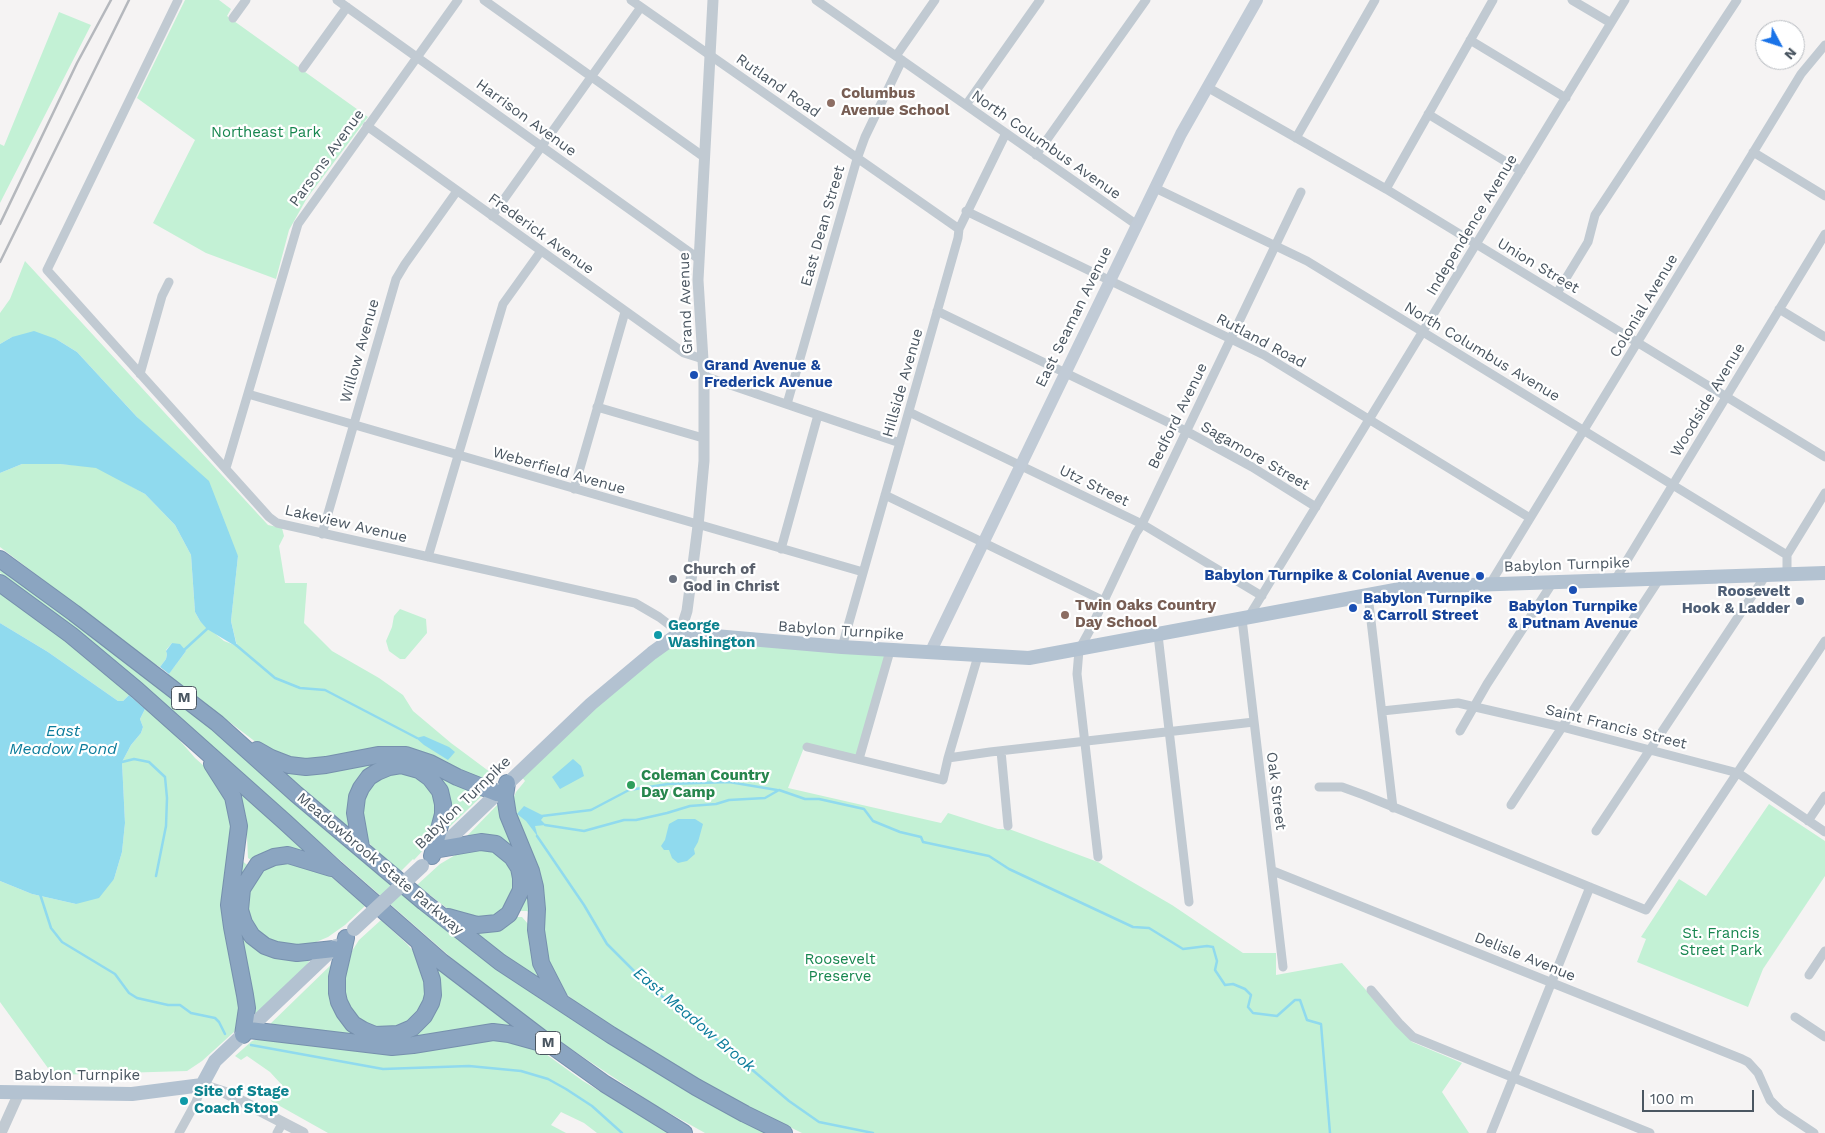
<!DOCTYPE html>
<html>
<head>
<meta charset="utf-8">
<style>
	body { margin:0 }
	#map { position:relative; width:1825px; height:1133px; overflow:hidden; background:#f5f3f3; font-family:"Work Sans",sans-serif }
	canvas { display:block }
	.north { position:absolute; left:1755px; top:20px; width:50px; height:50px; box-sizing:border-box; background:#fff; border:1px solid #b7bbc0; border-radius:50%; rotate:130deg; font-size:14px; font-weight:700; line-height:20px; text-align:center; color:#4a5661 }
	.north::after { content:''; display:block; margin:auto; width:18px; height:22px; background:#1a73e8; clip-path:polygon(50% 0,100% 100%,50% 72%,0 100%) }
	.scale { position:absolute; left:1642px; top:1090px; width:112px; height:22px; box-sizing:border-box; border:2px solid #4a5661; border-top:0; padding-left:6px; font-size:15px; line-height:18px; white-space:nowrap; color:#4a5661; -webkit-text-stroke:4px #fff; paint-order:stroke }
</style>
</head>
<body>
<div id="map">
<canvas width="1825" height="1133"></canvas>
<div class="north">N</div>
<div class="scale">100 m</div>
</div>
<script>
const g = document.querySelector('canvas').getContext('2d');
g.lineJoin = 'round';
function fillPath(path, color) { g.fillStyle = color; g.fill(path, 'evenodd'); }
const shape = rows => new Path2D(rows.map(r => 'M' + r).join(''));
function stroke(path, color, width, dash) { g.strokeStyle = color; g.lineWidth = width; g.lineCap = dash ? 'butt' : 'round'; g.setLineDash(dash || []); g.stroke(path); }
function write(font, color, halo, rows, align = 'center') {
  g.font = font + ' "Work Sans",sans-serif'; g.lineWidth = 4.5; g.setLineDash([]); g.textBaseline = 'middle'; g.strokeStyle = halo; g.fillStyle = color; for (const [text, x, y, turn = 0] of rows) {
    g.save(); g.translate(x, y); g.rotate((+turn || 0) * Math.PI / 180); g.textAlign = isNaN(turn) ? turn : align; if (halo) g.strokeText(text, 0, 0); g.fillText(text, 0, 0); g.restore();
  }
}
fillPath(shape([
	[185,0,219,0,231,9,227,16,368,117,307,198,289,230,276,279,206,253,153,223,195,140,137,98],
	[59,12,91,25,0,203,0,144,4,146],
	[25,261,268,525,282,528,284,536,279,546,285,583,307,583,304,623,332,651,379,678,403,695,413,711,451,743,498,778,487,782,441,764,314,764,286,759,257,743,168,675,186,651,172,643,166,650,167,654,166,659,160,667,151,662,0,547,0,473,22,464,60,464,97,467,145,494,175,525,191,555,195,612,200,621,224,641,237,646,231,621,238,556,138,418,77,352,56,339,12,337,0,344,0,313,10,299],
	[0,568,165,691,257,766,469,947,548,1004,624,1052,727,1112,770,1133,705,1133,655,1105,565,1045,487,989,74,627,0,573],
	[0,591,52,630,97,668,131,693,123,701,118,701,48,652,0,623],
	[400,609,426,619,427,633,405,659,400,659,389,651,386,641,392,627,394,616],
	[679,633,888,652,858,757,805,745,788,788,941,823,948,813,998,829,1009,829,1098,862,1172,905,1243,953,1276,953,1276,975,1342,963,1412,1042,1462,1063,1442,1092,1469,1133,802,1133,710,1088,581,1007,563,991,547,967,511,804,516,792,525,781,518,772],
	[145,709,169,728,195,758,213,774,223,792,231,815,243,1014,234,1032,202,1061,187,1071,53,1075,0,1002,0,881,32,894,76,904,114,879,122,852,125,823,122,762,131,745,141,733,143,727,140,719],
	[391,757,413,760,439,771,485,793,442,834,448,799,443,786,430,772,416,764,398,762,381,766,364,778,355,794,352,809,356,834,324,809,269,760,298,772,317,771,366,760],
	[389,771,423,776,441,808,426,847,414,860,413,859,400,872,373,848,365,837,362,796,374,779],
	[234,790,249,798,321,862,253,861,248,858,246,816],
	[502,800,511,833,533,916,527,911,517,911,516,854,466,837],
	[1769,804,1825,841,1825,876,1763,969,1748,1007,1637,962,1646,939,1641,937,1679,879,1706,896],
	[488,846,512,861,517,893,495,918,474,921,453,913,417,885,440,864,457,854],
	[239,858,246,864,252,867,241,882,248,937,313,955,305,968,253,1016,234,912],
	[282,859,327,873,365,906,345,925,328,937,309,945,309,949,265,941,248,923,244,901,262,867],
	[515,917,522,917,528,924,529,944,532,957,550,984,519,968,461,925],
	[381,920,407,944,414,952,429,991,410,1025,371,1030,352,1018,341,983,352,951,359,940],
	[337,959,334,994,367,1036,424,1022,432,965,455,979,529,1037,411,1042,267,1027],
	[484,1037,523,1042,543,1052,583,1081,669,1133,597,1133,584,1123,561,1112,551,1125,566,1133,328,1133,271,1101,281,1084,270,1072,247,1056,241,1060,235,1056,252,1041,260,1038,392,1052]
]), '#c3f1d5');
fillPath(shape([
	[34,331,56,339,77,352,137,417,209,481,238,556,231,621,237,647,207,629,200,621,195,612,191,555,175,525,145,494,96,468,60,464,22,464,0,473,0,344,12,337],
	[0,623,48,652,118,701,123,701,129,695,145,709,140,719,143,727,141,733,131,745,122,762,125,823,122,852,114,879,99,898,76,904,32,894,0,881],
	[172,643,180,644,186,651,169,674,160,667,166,659,167,654,166,651],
	[424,736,449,747,455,752,448,760,424,745,416,738],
	[573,759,581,766,584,776,560,789,552,777],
	[524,806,544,816,541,820,546,825,535,826,538,837,526,821,517,814],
	[678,819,695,819,703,824,698,842,694,849,695,854,687,861,678,863,672,858,669,850,664,850,661,846,665,840,669,824]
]), '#90daee');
stroke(shape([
	[236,645,275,678,300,688,325,690,417,738],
	[184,650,207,629],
	[119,761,122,762,134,759,149,762,165,777,167,798,166,826,156,876],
	[542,816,591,810,629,790,668,784,729,782,777,790],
	[545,825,584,831,624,820,636,820,667,813,690,806,716,804,729,800,765,798,779,790,805,799,819,799,864,809,873,821,900,832,921,837,923,842,989,856,1009,869,1133,927,1149,928,1183,949,1207,946,1213,947,1217,961,1215,970,1225,985,1233,984,1245,989,1251,995,1248,1007,1253,1013,1277,1016,1295,1000,1300,1000,1307,1020,1321,1024,1330,1133],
	[537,836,584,905,607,944,651,988,697,1023,789,1101,819,1122,873,1133],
	[40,894,51,928,62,942,115,974,129,993,137,998,168,1005,180,1005,191,1013,215,1018,219,1022,225,1034],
	[251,1045,383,1069,469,1066,521,1071,548,1079,566,1089,592,1106,622,1133]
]), '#90daee', 2.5);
const motorway = shape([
	[0,559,74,613,217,723,296,794,424,902,500,962,611,1035,696,1087,745,1114,784,1133],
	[0,583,71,635,137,690,285,822,336,869,442,962,552,1046,605,1084,684,1133],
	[257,750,271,758,289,765,306,767,326,765,378,755,406,755,430,763,457,777,497,793],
	[212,764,233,797,239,826,229,905,232,927,245,995,247,1008,243,1035],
	[507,783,505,796,508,815,531,871,535,887,537,909,536,930,541,963,560,1000],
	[361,847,355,813,357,797,361,788,369,777,377,772,389,767,401,765,419,770,430,778,440,791,443,804,443,814,432,856],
	[440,849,481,842,496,844,512,857,519,868,521,878,521,890,509,914,497,923,477,925,448,917],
	[331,868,288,855,274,857,258,864,242,889,240,910,244,923,252,936,265,946,276,950,297,953,334,949],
	[346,938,337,977,337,993,339,1002,344,1012,353,1024,363,1030,375,1035,398,1034,412,1028,424,1016,431,1003,433,995,432,980,420,945],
	[249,1030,392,1047,413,1045,493,1032,509,1034,545,1044]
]);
stroke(motorway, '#7690ad', 18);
stroke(shape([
	[178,0,47,270,269,517,277,523,635,603,659,617,680,633],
	[337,0,699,259],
	[484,0,704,157],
	[631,0,959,229],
	[816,0,1137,225],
	[1572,0,1611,23],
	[233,18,246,0],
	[1470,40,1566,98],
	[896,56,935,0],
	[303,68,347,7],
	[1207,87,1386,189,1825,457],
	[966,105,1040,0],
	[1428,114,1521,171],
	[367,126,684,353,703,359],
	[1296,138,1375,0],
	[1753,152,1825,196],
	[1036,155,1146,0],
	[1155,188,1307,261,1787,555],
	[1386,189,1493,0],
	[966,211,1264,355,1530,518],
	[492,216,641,7],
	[1557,293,1588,242,1595,215,1737,0],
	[1779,309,1825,337],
	[937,311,1186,431,1252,467,1316,507],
	[140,374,162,296,169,282],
	[704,376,900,443],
	[248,394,863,572],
	[787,404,857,159,865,137,902,60],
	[597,407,703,438],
	[909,412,1142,524,1262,596],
	[226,468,298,224,458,0],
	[574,489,625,312],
	[885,495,1104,601],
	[322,534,396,279,405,264,457,191],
	[781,549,818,415],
	[428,557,503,304,541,251],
	[1787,575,1787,555,1825,493],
	[1615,580,1825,234],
	[1490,584,1801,74,1825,45],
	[1368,595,1393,808],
	[1248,618,1625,0],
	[1242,619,1283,967],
	[1158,635,1189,902],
	[842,647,958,238,959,229,1006,133],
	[1382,711,1458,703,1562,727,1738,773,1825,832],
	[1460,731,1487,684,1553,582],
	[807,747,943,780,948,758,978,656],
	[1001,751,1008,826],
	[948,758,990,752,1254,722],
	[859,759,890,651],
	[1319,787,1342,787,1364,795,1646,910,1825,641],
	[1511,805,1660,578],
	[1808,821,1825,796],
	[1596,831,1766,575],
	[1098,857,1077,674,1079,650,1091,628,1136,533,1142,524,1301,192],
	[1273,871,1742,1059,1748,1062,1758,1073,1770,1100,1781,1111,1814,1133],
	[1809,975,1825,951],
	[1371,990,1399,1023,1413,1037,1650,1133],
	[1795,1017,1825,1037],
	[179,1133,196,1102,202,1085],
	[277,1133,283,1122],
	[1491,1133,1590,887]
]), '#c1cad2', 9);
stroke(shape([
	[680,633,687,611,698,526,704,461,704,376,698,280,713,0],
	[202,1085,224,1092,303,1133],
	[1,1133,19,1093]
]), '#c1cad2', 11);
stroke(shape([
	[930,653,1181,134,1257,0]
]), '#c1cbd6', 12);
stroke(shape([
	[437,851,591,704,652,653,680,633,842,647,1029,658,1411,587,1825,573],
	[0,1092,132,1094,202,1085,215,1061,336,946]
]), '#b3c2d1', 14);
stroke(motorway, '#8ba5c1', 16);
stroke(shape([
	[0,224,77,63,111,0],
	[0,262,129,0]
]), '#b5b8bd', 2.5);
stroke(shape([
	[354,929,422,866]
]), '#b3c2d1', 14);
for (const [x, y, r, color] of [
	[831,103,5,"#8d6e63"],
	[694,375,5,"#1a4fb4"],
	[1480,576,5,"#1a4fb4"],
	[673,579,5,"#6b7280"],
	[1573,590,5,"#1a4fb4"],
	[1800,601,5,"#5c6f8a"],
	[1353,608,5,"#1a4fb4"],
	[1065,615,5,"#8d6e63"],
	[658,635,5,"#0f9aa8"],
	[631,785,5,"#2e9e5b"],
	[184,1101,5,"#0f9aa8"]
]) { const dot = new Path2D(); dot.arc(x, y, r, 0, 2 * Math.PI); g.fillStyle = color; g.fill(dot); stroke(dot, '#fff', 2); }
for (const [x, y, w] of [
	[184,698,25],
	[548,1043,25]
]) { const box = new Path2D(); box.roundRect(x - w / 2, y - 11.5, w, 23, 4); g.fillStyle = '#fff'; g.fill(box); stroke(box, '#4a5661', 1); }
write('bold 14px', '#4a5661', null, [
	["M",184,698],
	["M",548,1043]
]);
write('15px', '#4a5661', '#fff', [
	["Rutland Road",778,86,35],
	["Harrison Avenue",526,118,36],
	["North Columbus Avenue",1046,145,35],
	["Parsons Avenue",327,158,-54],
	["Independence Avenue",1472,225,-59],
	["East Dean Street",823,226,-74],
	["Frederick Avenue",541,234,36],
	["Union Street",1538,266,31],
	["Grand Avenue",686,303,-92],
	["Colonial Avenue",1644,306,-59],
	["East Seaman Avenue",1074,317,-64],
	["Rutland Road",1261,341,28],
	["Willow Avenue",360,351,-74],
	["North Columbus Avenue",1482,352,31],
	["Hillside Avenue",903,383,-74],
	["Woodside Avenue",1708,400,-59],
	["Bedford Avenue",1178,416,-64],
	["Sagamore Street",1255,456,30],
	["Weberfield Avenue",559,471,16],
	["Utz Street",1094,486,26],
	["Lakeview Avenue",346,524,13],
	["Babylon Turnpike",1567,565,-2],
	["Babylon Turnpike",841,631,4],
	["Saint Francis Street",1616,727,14],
	["Oak Street",1276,791,83],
	["Babylon Turnpike",463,803,-44],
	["Meadowbrook State Parkway",380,864,40],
	["Delisle Avenue",1525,957,22],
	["Babylon Turnpike",77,1076]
]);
write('bold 15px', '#785e54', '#fff', [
	["Columbus",841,94],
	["Avenue School",841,111],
	["Twin Oaks Country",1075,606],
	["Day School",1075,623]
], 'left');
write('15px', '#17864f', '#fff', [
	["Northeast Park",266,133],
	["St. Francis",1721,934],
	["Street Park",1721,951],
	["Roosevelt",840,960],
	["Preserve",840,977]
]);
write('bold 15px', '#164399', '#fff', [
	["Grand Avenue &",704,366],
	["Frederick Avenue",704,383],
	["Babylon Turnpike & Colonial Avenue",1470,576,"right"],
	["Babylon Turnpike",1363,599],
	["& Carroll Street",1363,616],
	["Babylon Turnpike",1573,607,"center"],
	["& Putnam Avenue",1573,624,"center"]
], 'left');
write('bold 15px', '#5b616d', '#fff', [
	["Church of",683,570],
	["God in Christ",683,587]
], 'left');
write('bold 15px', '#4e5e75', '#fff', [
	["Roosevelt",1790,592],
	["Hook & Ladder",1790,609]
], 'right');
write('bold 15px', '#0d838f', '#fff', [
	["George",668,626],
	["Washington",668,643],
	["Site of Stage",194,1092],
	["Coach Stop",194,1109]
], 'left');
write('bold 15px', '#27864d', '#fff', [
	["Coleman Country",641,776],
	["Day Camp",641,793]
], 'left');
write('italic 16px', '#0c7c9b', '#fff', [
	["East",63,731],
	["Meadow Pond",63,749],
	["East Meadow Brook",694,1020,40]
]);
</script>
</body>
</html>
